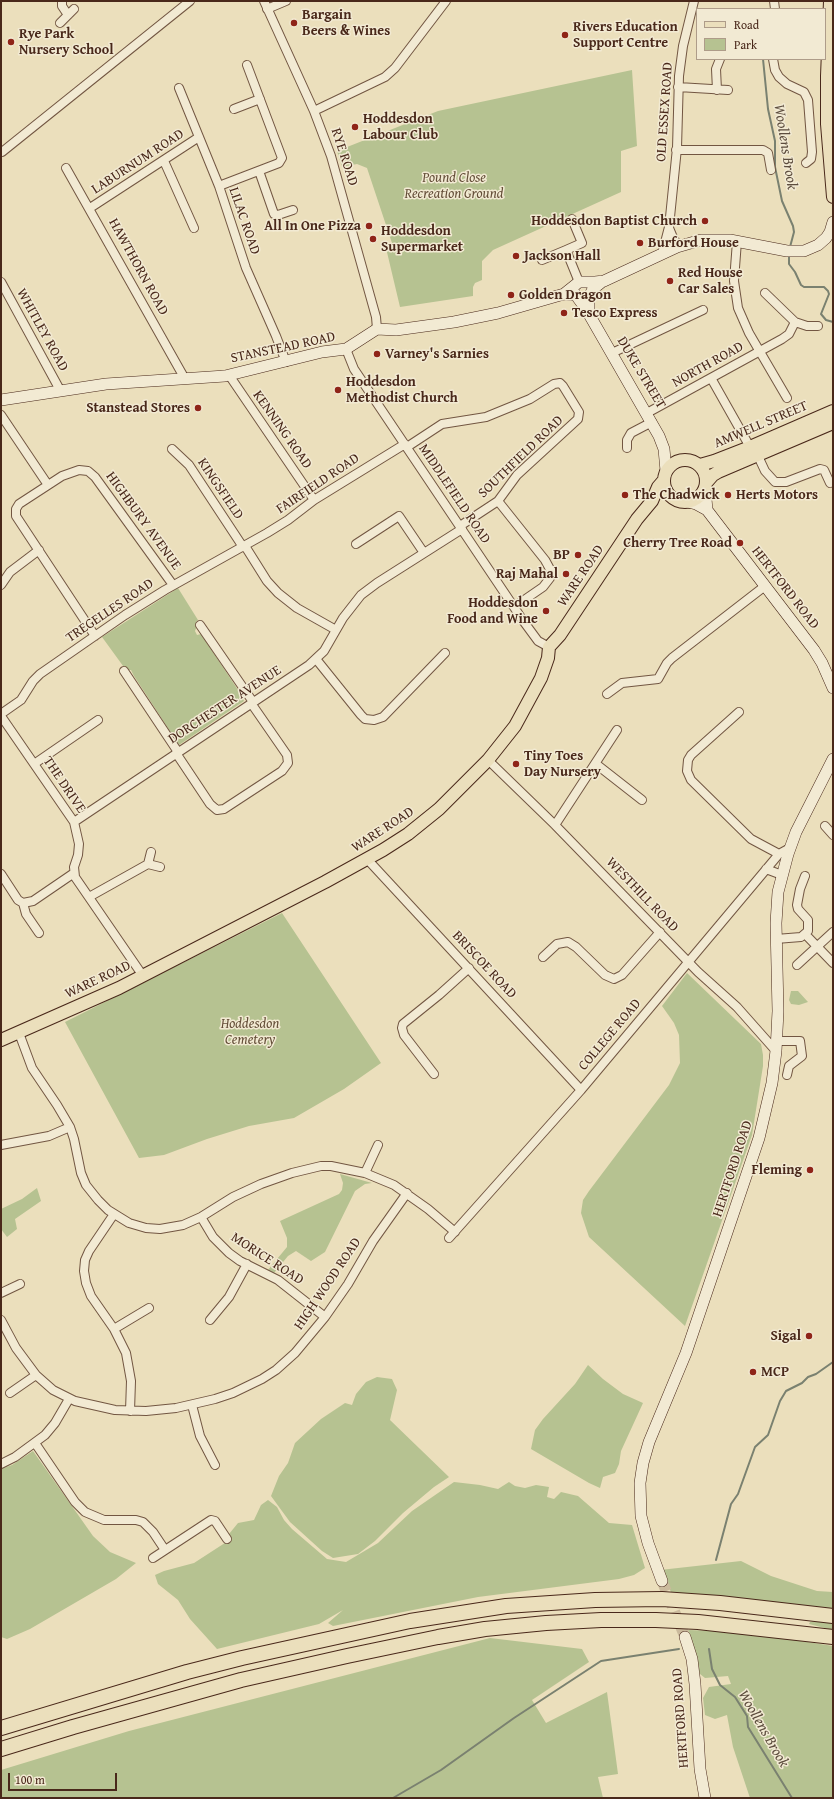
<!DOCTYPE html>
<html>
<head>
<meta charset="utf-8">
<style>
	body { margin:0 }
	#map { position:relative; width:834px; height:1799px; overflow:hidden; background:#ebdfbc; font-family:"Gentium Book Plus",serif }
	canvas { display:block }
	.frame { position:absolute; inset:0; border:2px solid #49281a; pointer-events:none }
	.legend { position:absolute; left:696px; top:8px; width:130px; height:52px; box-sizing:border-box; background:#f2ead3; border:1px solid #ae9c89; margin:0; padding:5px 7px; list-style:none; font-size:12px; color:#49281a }
	.legend li { display:flex; align-items:center; gap:8px; height:20px }
	.legend b { width:20px; border:1px solid #ae9c89 }
	.scale { position:absolute; left:8px; top:1773px; width:109px; height:18px; box-sizing:border-box; border:2px solid #49281a; border-top:0; padding-left:5px; font-size:12px; line-height:14px; white-space:nowrap; color:#49281a; -webkit-text-stroke:3px #f2ead3; paint-order:stroke }
</style>
</head>
<body>
<div id="map">
<canvas width="834" height="1799"></canvas>
<div class="frame"></div>
<ul class="legend">
<li><b style="height:5px;background:#ebdfbc"></b>Road</li>
<li><b style="height:11px;background:#b6c291"></b>Park</li>
</ul>
<div class="scale">100 m</div>
</div>
<script>
const g = document.querySelector('canvas').getContext('2d');
g.lineJoin = 'round';
function fillPath(path, color) { g.fillStyle = color; g.fill(path, 'evenodd'); }
const shape = rows => new Path2D(rows.map(r => 'M' + r).join(''));
function stroke(path, color, width, dash) { g.strokeStyle = color; g.lineWidth = width; g.lineCap = dash ? 'butt' : 'round'; g.setLineDash(dash || []); g.stroke(path); }
function write(font, color, halo, rows, align = 'center') {
  g.font = font + ' "Gentium Book Plus",serif'; g.lineWidth = 3; g.setLineDash([]); g.textBaseline = 'middle'; g.strokeStyle = halo; g.fillStyle = color; for (const [text, x, y, turn = 0] of rows) {
    g.save(); g.translate(x, y); g.rotate((+turn || 0) * Math.PI / 180); g.textAlign = isNaN(turn) ? turn : align; if (halo) g.strokeText(text, 0, 0); g.fillText(text, 0, 0); g.restore();
  }
}
fillPath(shape([
	[632,70,637,146,621,151,621,192,493,250,482,261,482,280,475,283,473,287,473,296,400,307,386,248,392,243,367,168,357,164,342,167,337,151,438,111],
	[178,588,198,620,196,622,197,626,195,631,197,635,201,634,240,693,244,701,179,745,134,676,131,670,126,670,102,637],
	[282,913,381,1063,344,1089,294,1118,249,1126,207,1139,164,1155,139,1158,65,1022],
	[687,973,761,1044,763,1055,763,1066,752,1135,685,1326,589,1237,581,1213,583,1200,589,1191,669,1085,680,1063,679,1035,674,1023,662,1006],
	[791,991,798,991,808,1002,799,1005,791,1004,789,1000],
	[340,1174,372,1183,365,1184,355,1191,325,1252,311,1261,296,1251,288,1256,274,1273,268,1270,287,1247,287,1238,280,1221,339,1194,342,1190,343,1183],
	[37,1188,41,1201,15,1219,17,1229,7,1237,1,1229,1,1209,22,1199],
	[588,1365,603,1379,623,1394,643,1403,621,1451,619,1464,615,1473,603,1477,600,1488,589,1483,531,1449,535,1430,543,1419,575,1384],
	[377,1377,392,1379,397,1390,390,1420,449,1477,434,1487,403,1513,375,1541,358,1554,333,1558,322,1551,290,1522,271,1496,279,1476,288,1463,295,1443,321,1419,345,1403,352,1405,356,1394,366,1382],
	[33,1451,93,1536,110,1552,136,1563,116,1579,30,1629,7,1639,1,1637,1,1469,12,1465],
	[454,1482,480,1485,498,1489,509,1482,515,1486,525,1488,536,1485,549,1487,547,1497,554,1499,561,1492,578,1496,609,1523,632,1525,645,1568,634,1575,619,1579,478,1597,333,1626,328,1623,343,1610,319,1624,217,1649,190,1619,178,1600,158,1584,155,1575,164,1571,194,1563,231,1539,229,1534,238,1523,254,1520,261,1505,268,1500,277,1507,284,1520,292,1529,327,1559,346,1562,378,1543,412,1511],
	[741,1561,771,1576,817,1591,833,1592,833,1611,672,1594,660,1570],
	[828,1620,833,1621,833,1630,809,1624,810,1622],
	[688,1630,743,1632,833,1646,833,1798,750,1798,733,1747,727,1715,715,1719,705,1715,703,1698,709,1687,731,1684,728,1676,705,1678,700,1674],
	[490,1638,582,1649,589,1662,532,1700,546,1723,607,1692,618,1774,598,1777,603,1798,1,1798,1,1770,129,1731]
]), '#b6c291');
stroke(shape([
	[763,59,768,109,775,141,775,167,782,201,793,226,794,232,790,247],
	[789,255,789,264,795,272,801,285,804,287,824,287,828,291,829,294,821,314,826,320,833,322],
	[716,1560,731,1504,738,1494,755,1447,768,1435,780,1401,786,1391,802,1383,808,1377,816,1374,833,1362],
	[709,1649,712,1669,720,1685,735,1697,747,1716,748,1727,792,1798],
	[393,1798,441,1770,514,1718,601,1661,679,1649]
]), '#7a8170', 2);
stroke(shape([
	[662,1581,685,1637]
]), '#cbba9c', 11, [11, 5.5]);
const street = shape([
	[62,1,62,6,68,15],
	[264,1,314,111,331,156,376,317,377,329],
	[774,1,775,9],
	[267,9,286,1],
	[60,23,74,9],
	[773,59,775,70,779,77,787,84,804,92,808,100,812,152,811,159,806,163],
	[678,87,728,90],
	[179,88,219,186,246,268,276,336,286,362],
	[717,90,716,69,720,59],
	[234,109,260,99],
	[314,111,385,77,395,68,446,1],
	[676,150,763,150,768,153,771,170],
	[2,152,190,1],
	[164,161,194,228],
	[66,168,185,379],
	[259,171,274,214,278,215,293,210],
	[219,186,279,163,282,158,247,65],
	[90,208,199,137],
	[669,228,674,240,681,246],
	[737,241,734,281,738,308,749,333,787,398],
	[566,250,582,243,572,219],
	[662,254,669,227,677,148,679,76,683,46,694,1],
	[542,260,566,250,579,282],
	[1,282,60,390],
	[765,293,795,322,807,326,818,326],
	[346,349,354,369,524,622,538,641,549,647],
	[612,353,703,310],
	[229,375,314,500],
	[711,378,750,447],
	[647,413,782,339,789,334,795,322],
	[1,415,48,485],
	[407,447,442,424,486,417,530,399,554,384,560,383,563,386,579,412,578,419,517,475,498,501,460,526],
	[627,448,627,440,631,433,652,422],
	[172,449,189,465,243,547],
	[758,456,765,471,775,482,786,482,820,469,824,470,830,483],
	[498,501,545,560,551,571,550,578,543,587,514,607],
	[356,544,399,516,424,553],
	[245,546,267,581,278,593,297,608,336,630],
	[1,585,10,572,39,550],
	[200,625,253,702],
	[95,636,16,516,16,509,19,504,62,476,79,470,88,471,95,477,173,585],
	[316,659,361,715,365,719,374,720,383,717,445,653],
	[124,671,178,752],
	[607,694,622,683,658,679,667,663,672,658,765,586],
	[739,712,691,755,688,760,687,771,691,780,751,839,779,854],
	[1,714,21,700,33,681,40,674,125,615,165,590,267,533,288,520,314,500,405,444],
	[1,716,74,822,79,844,78,855,74,867,75,877,143,976],
	[176,753,210,804,217,810,224,809,282,771,288,763,287,755,251,703],
	[488,760,555,825,698,972,737,1007,776,1051],
	[34,764,98,720],
	[596,764,642,800],
	[74,822,309,665,324,651,343,618,361,595,377,583,462,529],
	[555,825,617,730],
	[825,826,833,835],
	[367,859,581,1090],
	[148,864,151,852],
	[766,869,782,875],
	[1,874,18,900,23,903,33,901,74,873],
	[89,897,148,864,160,867],
	[23,903,26,914,39,933],
	[805,934,833,963],
	[776,939,801,937,808,931,808,920,798,909,797,905,800,889,805,876],
	[543,957,557,944,568,942,576,947,605,975,614,979,622,975,660,932],
	[797,965,833,932],
	[19,1033,32,1068,57,1105,70,1127,74,1139,81,1173,86,1185,98,1200,108,1210,129,1223,146,1228,160,1229,183,1225,201,1217,233,1197,261,1184,292,1173,321,1166,331,1166,365,1173,394,1185,428,1209,455,1232],
	[776,1041,800,1041,802,1056,789,1066,787,1075],
	[434,1074,404,1035,402,1028,403,1024,439,995,469,968],
	[1,1145,49,1136,70,1127],
	[365,1173,378,1145],
	[114,1214,89,1251,85,1260,84,1271,86,1283,91,1296,114,1329,126,1353,131,1381,130,1411],
	[201,1217,213,1237,229,1253,240,1261,278,1280,325,1317],
	[449,1238,581,1090,779,854,790,848],
	[1,1293,20,1284],
	[1,1320,16,1348,36,1375,53,1390,75,1401,115,1410,146,1411,176,1408,215,1399,233,1393,262,1379,276,1370,295,1353,325,1317,348,1284,373,1241,407,1193],
	[210,1320,229,1297,247,1264],
	[114,1329,149,1308],
	[10,1393,36,1375],
	[192,1405,200,1436,215,1465],
	[35,1443,75,1502,85,1512,104,1520,136,1520,143,1522,153,1532,165,1550],
	[1,1464,15,1457,45,1435,55,1423,69,1399],
	[153,1558,211,1520,215,1521,227,1539]
]);
const secondary = shape([
	[572,290,586,309,659,436,664,449,666,471],
	[564,294,579,282,595,282,604,281,677,247,701,240,730,240,787,251,804,251,818,245,826,238,830,232,833,222],
	[589,313,589,297,593,289,603,281],
	[1,400,106,384,225,376,322,352,346,349,377,329,396,330,454,322,498,313,564,294,575,295],
	[705,488,707,510],
	[688,502,696,504,707,510,814,650,822,663,833,688],
	[662,1581,648,1543,641,1516,640,1483,643,1463,649,1442,686,1353,759,1138,772,1083,776,1051,778,1011,776,923,778,892,788,854,796,832,833,759],
	[685,1637,692,1659,695,1684,700,1769,705,1798]
]);
const primary = shape([
	[830,1,827,76,827,124,833,197],
	'664 481a21 21 0 1 1 42 0a21 21 0 1 1-42 0Z',
	[700,465,714,461,750,447,833,411],
	[706,483,713,475,718,472,833,423],
	[1,1040,119,988,325,882,383,850,408,834,439,809,488,760,515,726,541,678,548,658,549,647,560,635,637,519,652,501,658,487,664,480]
]);
const highway = shape([
	[1,1728,187,1672,242,1658,410,1621,506,1606,595,1600,662,1599,720,1603,833,1616],
	[1,1749,73,1727,241,1680,347,1656,438,1637,485,1629,546,1623,601,1620,656,1620,698,1622,833,1637]
]);
stroke(street, '#725642', 10);
stroke(secondary, '#49281a', 12);
stroke(primary, '#49281a', 14);
stroke(highway, '#49281a', 16);
stroke(street, '#f2ead3', 8);
stroke(secondary, '#f2ead3', 11);
stroke(primary, '#ebdfbc', 12);
stroke(highway, '#ebdfbc', 14);
for (const [x, y, r, color] of [
	[294,23,4,"#8f2418"],
	[565,35,4,"#8f2418"],
	[11,42,4,"#8f2418"],
	[355,127,4,"#8f2418"],
	[705,221,4,"#8f2418"],
	[369,226,4,"#8f2418"],
	[373,239,4,"#8f2418"],
	[640,243,4,"#8f2418"],
	[516,256,4,"#8f2418"],
	[670,281,4,"#8f2418"],
	[511,295,4,"#8f2418"],
	[564,313,4,"#8f2418"],
	[377,354,4,"#8f2418"],
	[338,390,4,"#8f2418"],
	[198,408,4,"#8f2418"],
	[625,495,4,"#8f2418"],
	[728,495,4,"#8f2418"],
	[740,543,4,"#8f2418"],
	[578,555,4,"#8f2418"],
	[566,574,4,"#8f2418"],
	[546,611,4,"#8f2418"],
	[516,764,4,"#8f2418"],
	[810,1170,4,"#8f2418"],
	[809,1336,4,"#8f2418"],
	[753,1372,4,"#8f2418"]
]) { const dot = new Path2D(); dot.arc(x, y, r, 0, 2 * Math.PI); g.fillStyle = color; g.fill(dot); stroke(dot, '#f2ead3', 1.5); }
write('bold 14px', '#49281a', '#f2ead3', [
	["Bargain",302,15],
	["Beers & Wines",302,31],
	["Rivers Education",573,27],
	["Support Centre",573,43],
	["Rye Park",19,34],
	["Nursery School",19,50],
	["Hoddesdon",363,119],
	["Labour Club",363,135],
	["Hoddesdon Baptist Church",697,221,"right"],
	["All In One Pizza",361,226,"right"],
	["Hoddesdon",381,231],
	["Supermarket",381,247],
	["Burford House",648,243],
	["Jackson Hall",524,256],
	["Red House",678,273],
	["Car Sales",678,289],
	["Golden Dragon",519,295],
	["Tesco Express",572,313],
	["Varney's Sarnies",385,354],
	["Hoddesdon",346,382],
	["Methodist Church",346,398],
	["Stanstead Stores",190,408,"right"],
	["The Chadwick",633,495],
	["Herts Motors",736,495],
	["Cherry Tree Road",732,543,"right"],
	["BP",570,555,"right"],
	["Raj Mahal",558,574,"right"],
	["Hoddesdon",538,603,"right"],
	["Food and Wine",538,619,"right"],
	["Tiny Toes",524,756],
	["Day Nursery",524,772],
	["Fleming",802,1170,"right"],
	["Sigal",801,1336,"right"],
	["MCP",761,1372]
], 'left');
write('14px', '#49281a', '#f2ead3', [
	["OLD ESSEX ROAD",665,112,-86],
	["RYE ROAD",344,157,72],
	["LABURNUM ROAD",138,162,-33],
	["LILAC ROAD",244,221,71],
	["HAWTHORN ROAD",138,267,61],
	["WHITLEY ROAD",42,330,61],
	["STANSTEAD ROAD",283,348,-12],
	["NORTH ROAD",708,365,-29],
	["DUKE STREET",641,373,59],
	["AMWELL STREET",761,425,-23],
	["KENNING ROAD",282,430,55],
	["SOUTHFIELD ROAD",521,457,-44],
	["FAIRFIELD ROAD",318,484,-34],
	["KINGSFIELD",220,489,56],
	["MIDDLEFIELD ROAD",454,494,56],
	["HIGHBURY AVENUE",143,521,54],
	["WARE ROAD",581,576,-56],
	["HERTFORD ROAD",785,588,52],
	["TREGELLES ROAD",110,611,-34],
	["DORCHESTER AVENUE",225,705,-33],
	["THE DRIVE",64,785,56],
	["WARE ROAD",383,830,-33],
	["WESTHILL ROAD",642,895,46],
	["BRISCOE ROAD",484,965,47],
	["WARE ROAD",98,980,-25],
	["COLLEGE ROAD",610,1035,-50],
	["HERTFORD ROAD",733,1169,-72],
	["MORICE ROAD",267,1259,33],
	["HIGH WOOD ROAD",328,1284,-56],
	["HERTFORD ROAD",681,1718,-94]
]);
write('italic 14px', '#644e38', '#f2ead3', [
	["Pound Close",454,178],
	["Recreation Ground",454,194],
	["Hoddesdon",250,1024],
	["Cemetery",250,1040]
]);
write('italic 15px', '#5d4d3e', '#f2ead3', [
	["Woollens Brook",785,147,81],
	["Woollens Brook",763,1729,60]
]);
</script>
</body>
</html>
